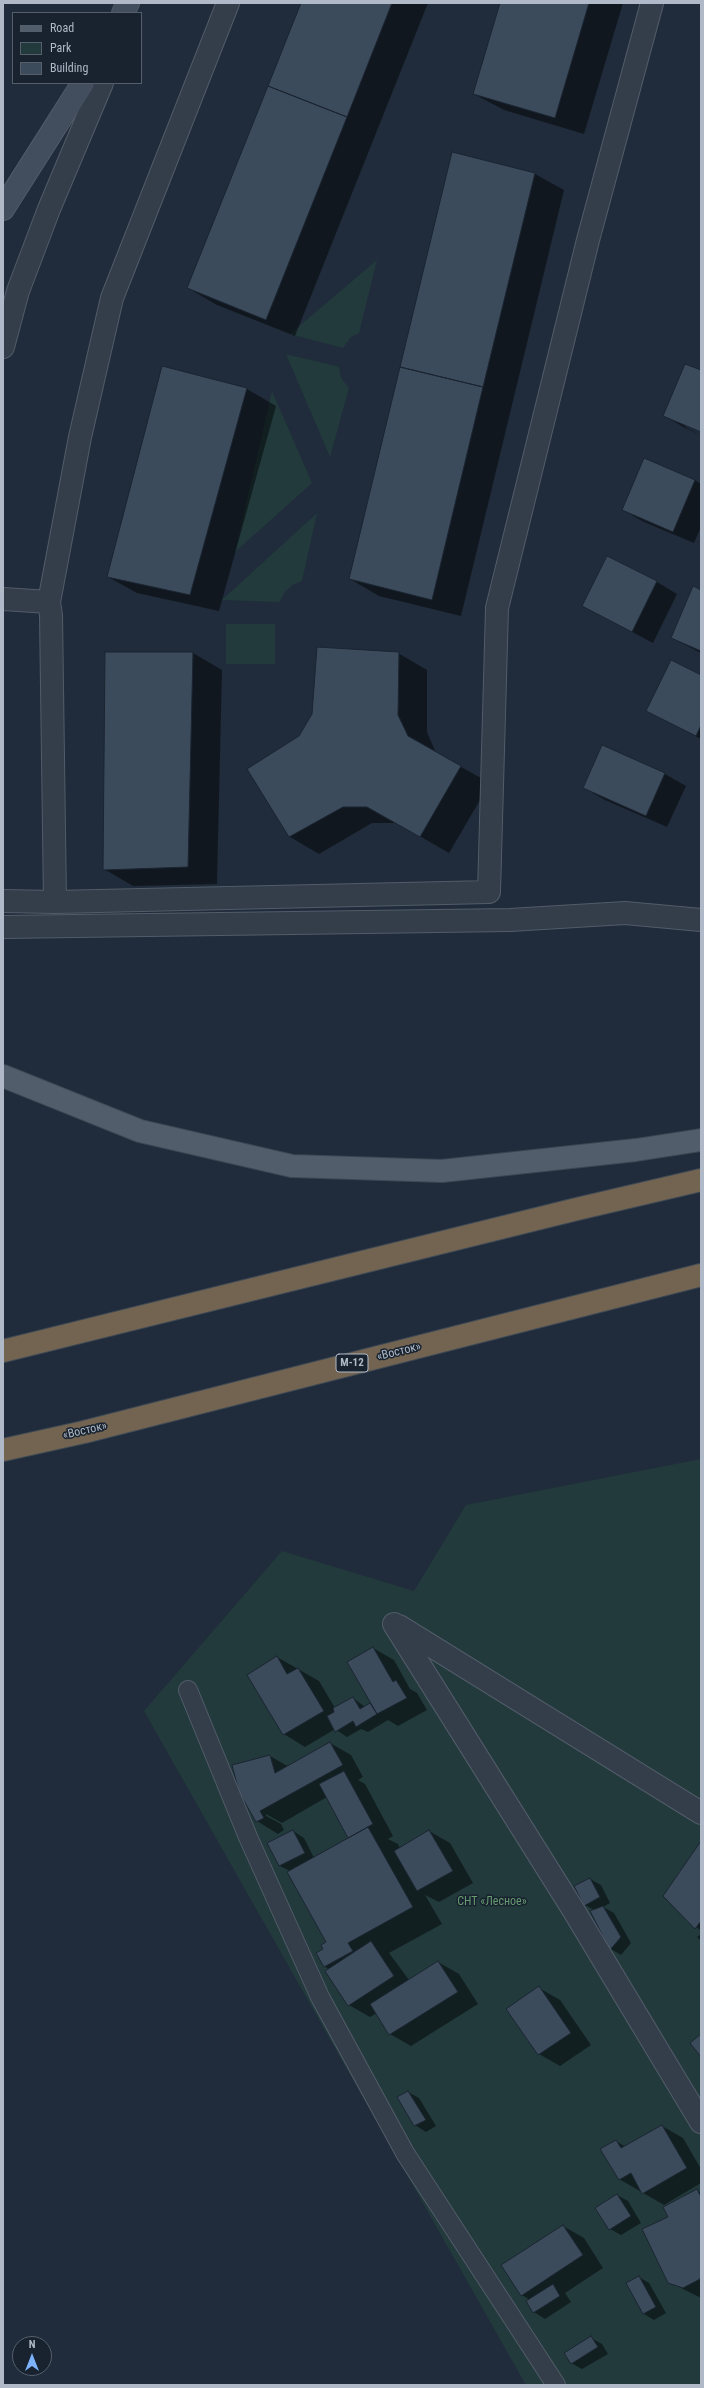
<!DOCTYPE html>
<html>
<head>
<meta charset="utf-8">
<style>
	body { margin:0 }
	#map { position:relative; width:704px; height:2388px; overflow:hidden; background:#202c3b; font-family:"Roboto Condensed",sans-serif }
	canvas { display:block }
	.frame { position:absolute; inset:0; border:4px solid #afb9c7; pointer-events:none }
	.legend { position:absolute; left:12px; top:12px; width:130px; height:72px; box-sizing:border-box; background:#192330; border:1px solid #555f6c; margin:0; padding:5px 7px; list-style:none; font-size:12px; color:#afb9c7 }
	.legend li { display:flex; align-items:center; gap:8px; height:20px }
	.legend b { width:20px; border:1px solid #555f6c }
	.north { position:absolute; left:12px; top:2336px; width:40px; height:40px; box-sizing:border-box; background:#192330; border:1px solid #555f6c; border-radius:50%; rotate:0deg; font-size:11px; font-weight:700; line-height:16px; text-align:center; color:#afb9c7 }
	.north::after { content:''; display:block; margin:auto; width:14px; height:18px; background:#7db3fe; clip-path:polygon(50% 0,100% 100%,50% 72%,0 100%) }
</style>
</head>
<body>
<div id="map">
<canvas width="704" height="2388"></canvas>
<div class="frame"></div>
<ul class="legend">
<li><b style="height:5px;background:#525d6b"></b>Road</li>
<li><b style="height:11px;background:#223a3c"></b>Park</li>
<li><b style="height:11px;background:#3c4b5b"></b>Building</li>
</ul>
<div class="north">N</div>
</div>
<script>
const g = document.querySelector('canvas').getContext('2d');
g.lineJoin = 'round';
function fillPath(path, color) { g.fillStyle = color; g.fill(path, 'evenodd'); }
const shape = rows => new Path2D(rows.map(r => 'M' + r).join(''));
function stroke(path, color, width, dash) { g.strokeStyle = color; g.lineWidth = width; g.lineCap = dash ? 'butt' : 'round'; g.setLineDash(dash || []); g.stroke(path); }
function write(font, color, halo, rows, align = 'center') {
  g.font = font + ' "Roboto Condensed",sans-serif'; g.lineWidth = 3; g.setLineDash([]); g.textBaseline = 'middle'; g.strokeStyle = halo; g.fillStyle = color; for (const [text, x, y, turn = 0] of rows) {
    g.save(); g.translate(x, y); g.rotate((+turn || 0) * Math.PI / 180); g.textAlign = isNaN(turn) ? turn : align; if (halo) g.strokeText(text, 0, 0); g.fillText(text, 0, 0); g.restore();
  }
}
fillPath(shape([
	[377,260,359,333,351,337,343,348,290,334],
	[286,354,339,367,341,378,349,388,330,457],
	[272,391,312,483,235,552],
	[317,513,302,581,292,585,284,593,280,602,222,600],
	[226,624,275,624,275,664,226,664],
	[701,1459,701,2385,526,2385,144,1711,282,1551,414,1591,466,1505]
]), '#223a3c');
fillPath(shape([
	[302,3,428,3,295,336,217,305,188,288],
	[501,3,623,3,584,134,504,110,474,94],
	[535,174,564,190,461,616,379,596,350,579],
	[701,372,701,431,685,425,685,427,701,435,685,428,665,416],
	[247,389,276,406,219,611,137,593,108,577],
	[695,480,701,484,701,527,694,543,644,522,623,510],
	[657,582,677,594,653,643,583,606],
	[701,591,701,653,672,638],
	[193,653,222,670,217,884,133,886,104,869],
	[398,653,427,670,427,732,436,753,490,783,449,853,397,823,372,823,319,854,290,837,248,769,300,737],
	[701,676,701,739,647,711],
	[603,746,665,774,686,786,667,827,605,800,584,788],
	[373,1648,394,1660,410,1689,417,1693,427,1710,398,1726,388,1720,368,1732,361,1729,347,1737,335,1729,305,1747,284,1734,248,1675,277,1657,319,1681,335,1708,353,1698,365,1707,370,1704,373,1706],
	[330,1743,351,1755,363,1777,358,1780,365,1784,393,1836,388,1839,398,1844,400,1849,429,1831,450,1843,473,1883,439,1902,425,1895,442,1924,389,1953,409,1980,438,1962,459,1974,478,2004,411,2046,390,2034,377,2013,370,2017,349,2005,327,1971,329,1969,325,1967,317,1954,325,1949,328,1943,290,1871,280,1866,293,1831,304,1838,314,1858,349,1838,327,1797,282,1823,266,1814,266,1816,281,1824,284,1830,278,1834,257,1821,240,1791,270,1756,289,1767],
	[701,1843,701,1931,664,1896],
	[590,1879,601,1885,610,1903,603,1907,614,1913,631,1943,621,1955,611,1949,594,1910,585,1905],
	[701,1934,701,1941,697,1937],
	[539,1988,560,2000,591,2045,560,2066,539,2054],
	[408,2092,419,2098,436,2126,426,2132,415,2125],
	[662,2126,683,2138,701,2169,701,2183,664,2205,619,2179,616,2141,626,2147],
	[697,2190,701,2193,701,2298,669,2282,670,2218],
	[617,2195,628,2201,641,2223,621,2235,610,2229],
	[563,2226,584,2238,603,2268,565,2293,571,2302,545,2319,534,2312,530,2300,522,2295],
	[639,2277,649,2283,666,2313,654,2320,644,2314],
	[591,2338,602,2344,608,2354,582,2369,571,2363]
]), '#0007');
const building = shape([
	[301,3,392,3,347,117,268,86,301,3],
	[500,3,589,3,555,118,473,94,500,3],
	[268,86,347,117,266,320,187,288,268,86],
	[452,152,535,173,483,387,400,367,452,152],
	[685,364,701,370,701,432,663,416,685,364],
	[162,366,247,388,190,595,107,577,162,366],
	[400,367,483,387,432,600,349,579,400,367],
	[644,458,695,480,673,532,622,510,644,458],
	[607,556,657,581,632,632,582,606,607,556],
	[693,586,701,590,701,651,671,638,693,586],
	[317,647,399,652,398,715,408,736,461,766,420,837,367,807,343,807,289,837,247,769,299,736,312,714,317,647],
	[105,652,193,652,188,867,103,870,105,652],
	[671,660,701,675,701,725,696,736,646,711,671,660],
	[602,745,665,773,646,816,583,788,602,745],
	[373,1647,393,1682,396,1680,407,1698,377,1714,347,1662,373,1647],
	[277,1656,287,1674,298,1668,324,1711,283,1735,247,1675,277,1656],
	[353,1697,360,1709,370,1703,377,1714,356,1727,353,1721,335,1732,327,1716,334,1712,333,1708,353,1697],
	[330,1742,343,1765,260,1811,264,1818,256,1822,239,1792,232,1765,270,1755,275,1773,330,1742],
	[344,1771,373,1824,348,1838,319,1784,344,1771],
	[368,1827,413,1907,348,1943,353,1951,324,1967,316,1953,323,1949,321,1945,326,1942,287,1872,368,1827],
	[293,1830,305,1853,279,1866,267,1843,293,1830],
	[429,1830,453,1871,417,1891,394,1851,429,1830],
	[701,1841,701,1921,695,1929,663,1896,701,1841],
	[590,1878,600,1897,584,1906,574,1886,590,1878],
	[603,1906,621,1937,610,1950,590,1911,603,1906],
	[371,1941,394,1976,348,2006,325,1971,371,1941],
	[438,1961,458,1992,389,2035,370,2004,438,1961],
	[539,1986,571,2033,538,2055,506,2009,539,1986],
	[701,2034,701,2057,690,2043,701,2034],
	[408,2091,426,2120,414,2126,397,2097,408,2091],
	[662,2125,687,2168,642,2194,631,2173,619,2180,600,2149,616,2140,621,2148,662,2125],
	[697,2189,701,2197,701,2275,700,2279,683,2288,668,2283,642,2229,668,2217,663,2207,697,2189],
	[617,2194,631,2216,609,2230,595,2208,617,2194],
	[563,2225,583,2255,521,2296,501,2265,563,2225],
	[639,2276,656,2307,643,2314,626,2283,639,2276],
	[553,2284,560,2296,533,2313,526,2301,553,2284],
	[591,2336,598,2347,571,2364,564,2353,591,2336]
]);
fillPath(building, '#3c4b5b');
stroke(building, '#1b2532', 1);
const lane = shape([
	[188,1690,248,1837,320,1997,405,2153,556,2385]
]);
const street = shape([
	[3,347,18,291,49,209,102,83],
	[3,599,49,602],
	[3,901,55,902,489,892,497,608,588,240,652,3],
	[55,902,51,615,49,602,80,437,112,298,228,3],
	[3,927,510,920,625,913,701,920],
	[394,1624,574,1911,701,2122],
	[399,1626,701,1813]
]);
const secondary = shape([
	[123,13,128,3],
	[3,209,83,83]
]);
const primary = shape([
	[3,1076,140,1131,292,1166,442,1171,636,1150,701,1140]
]);
const highway = shape([
	[3,1351,577,1209,701,1180],
	[3,1450,84,1432,701,1275]
]);
stroke(lane, '#525c69', 20);
stroke(street, '#525c69', 24);
stroke(secondary, '#525c69', 24);
stroke(primary, '#3d4754', 24);
stroke(highway, '#3f4956', 24);
stroke(lane, '#343e4b', 18);
stroke(street, '#343e4b', 22);
stroke(secondary, '#424d5e', 22);
stroke(primary, '#525d6b', 22);
stroke(highway, '#726451', 22);
for (const [x, y, w] of [
	[352,1363,32]
]) { const box = new Path2D(); box.roundRect(x - w / 2, y - 9, w, 18, 3); g.fillStyle = '#192330'; g.fill(box); stroke(box, '#afb9c7', 1); }
write('bold 11px', '#afb9c7', null, [
	["М-12",352,1363]
]);
write('12px', '#afb9c7', '#192330', [
	["«Восток»",399,1352,-14],
	["«Восток»",85,1431,-13]
]);
write('12px', '#659a6f', '#192330', [
	["СНТ «Лесное»",492,1902]
]);
</script>
</body>
</html>
